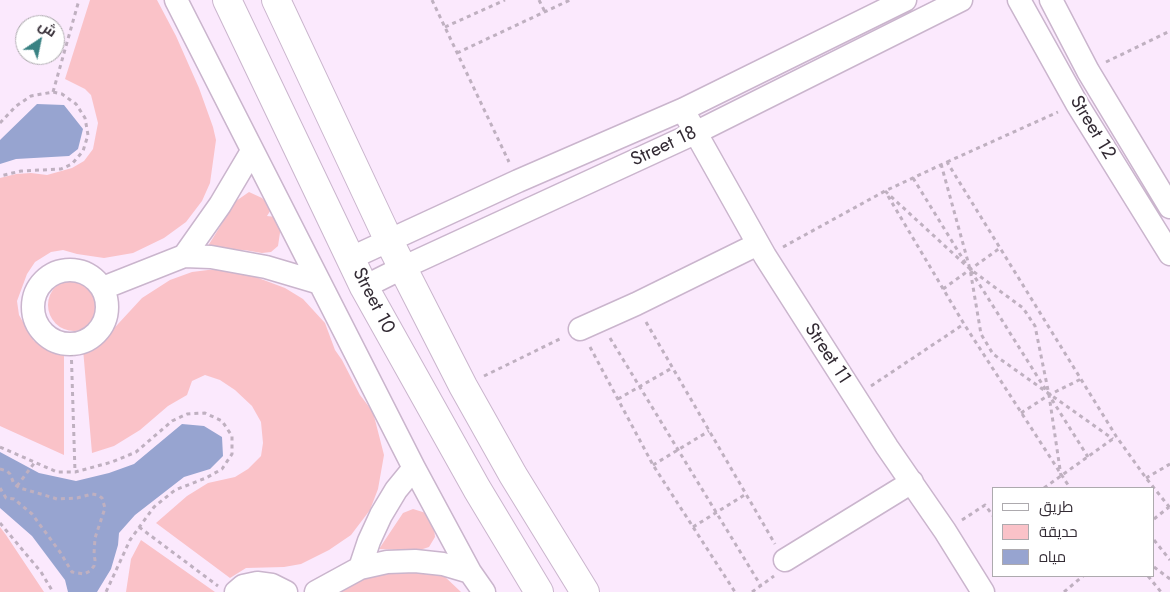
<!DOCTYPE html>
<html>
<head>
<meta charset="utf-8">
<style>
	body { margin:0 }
	#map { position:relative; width:1170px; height:592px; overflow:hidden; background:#fbe9fd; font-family:Jost,Cairo,sans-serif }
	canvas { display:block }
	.legend { position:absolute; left:992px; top:487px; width:162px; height:90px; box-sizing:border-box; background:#fff; border:1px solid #adaaae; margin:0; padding:6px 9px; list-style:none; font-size:15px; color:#332b34 }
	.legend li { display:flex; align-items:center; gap:10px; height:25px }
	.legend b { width:25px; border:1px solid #adaaae }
	.north { position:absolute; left:15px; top:15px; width:50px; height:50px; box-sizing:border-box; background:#fff; border:1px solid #adaaae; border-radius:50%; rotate:34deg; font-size:14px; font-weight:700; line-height:20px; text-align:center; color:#332b34 }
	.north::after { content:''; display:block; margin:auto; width:18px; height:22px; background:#398283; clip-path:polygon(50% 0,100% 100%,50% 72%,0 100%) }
</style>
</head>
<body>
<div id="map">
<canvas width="1170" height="592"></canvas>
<ul class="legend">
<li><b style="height:6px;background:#fff"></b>طريق</li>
<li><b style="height:14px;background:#fac2c8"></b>حديقة</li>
<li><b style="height:14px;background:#97a4d0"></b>مياه</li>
</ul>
<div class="north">ش</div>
</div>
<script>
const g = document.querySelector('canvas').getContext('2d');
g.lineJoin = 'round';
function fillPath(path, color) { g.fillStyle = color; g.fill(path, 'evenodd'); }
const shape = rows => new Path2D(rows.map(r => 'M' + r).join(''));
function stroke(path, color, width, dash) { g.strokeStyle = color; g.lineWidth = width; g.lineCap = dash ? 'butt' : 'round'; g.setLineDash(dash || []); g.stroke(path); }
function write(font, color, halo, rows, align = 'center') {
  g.font = font + ' Jost,sans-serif'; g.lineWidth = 5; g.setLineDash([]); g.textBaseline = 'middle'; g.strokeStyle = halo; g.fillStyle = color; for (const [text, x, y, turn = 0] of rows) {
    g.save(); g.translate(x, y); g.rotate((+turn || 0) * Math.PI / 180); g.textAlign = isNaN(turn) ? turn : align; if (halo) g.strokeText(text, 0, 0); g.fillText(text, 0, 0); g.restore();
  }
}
fillPath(shape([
	[90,0,157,0,176,36,199,88,213,127,216,140,210,183,202,201,186,222,164,238,133,253,104,258,77,254,63,250,51,252,35,262,27,274,17,301,19,315,34,341,54,352,64,354,64,455,0,426,0,178,16,174,31,173,47,175,72,168,84,161,93,149,98,123,91,95,85,89,65,79],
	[249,192,262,198,272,208,267,216,276,217,281,226,278,246,271,252,262,253,244,250,206,249,236,201],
	[224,268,253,276,285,288,303,299,325,323,335,350,342,360,360,395,373,412,384,455,378,489,370,510,351,535,329,550,301,564,284,567,246,568,230,578,156,523,187,496,208,483,235,477,248,469,261,456,263,443,261,422,252,406,235,390,220,380,205,375,192,381,187,395,168,406,140,430,114,446,92,453,83,349,106,337,142,298,170,280,192,272],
	'48 305a26 26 0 1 1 52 0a26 26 0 1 1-52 0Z',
	[413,509,426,513,434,527,435,537,429,547,417,551,379,549,403,513],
	[0,527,6,535,44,592,0,592],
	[141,540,215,592,126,592,131,559],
	[383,571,442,574,461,592,331,592]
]), '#fac2c8');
fillPath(shape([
	[37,104,64,105,83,129,78,149,69,156,16,159,0,164,0,140],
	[182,424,204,426,222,437,223,456,210,469,184,477,135,515,119,533,118,545,111,569,97,592,68,592,65,580,32,536,0,508,0,452,39,473,76,481,109,473,134,464]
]), '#97a4d0');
const street = shape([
	[176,0,414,468,470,572,484,592],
	[1019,0,1077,104,1170,254],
	[1051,0,1088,71,1170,207],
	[688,119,765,256,887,447,945,531,983,592],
	[184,256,220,205,252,151],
	[351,258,518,181,684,109,905,0],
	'33 307a37 37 0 1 1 74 0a37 37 0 1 1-74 0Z',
	[364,287,402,268,695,133,961,0],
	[103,288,184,256,211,257,266,267,320,283],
	[580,329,636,304,758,244],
	[785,560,912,482],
	[360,568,369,541,381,515,396,490,414,468],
	[236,592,243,586,257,583,272,585,286,592],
	[316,592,360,568,387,562,415,561,443,564,470,572]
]);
const secondary = shape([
	[227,0,364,287,477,489,539,592],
	[276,0,389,241,463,386,513,475,585,592]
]);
stroke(street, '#cab5cd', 25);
stroke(secondary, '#cab5cd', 30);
stroke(shape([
	[432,0,509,162],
	[539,0,545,12],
	[445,27,505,0],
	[457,53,570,0],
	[1106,62,1170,31],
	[53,92,79,0],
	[0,123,16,106,31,96,53,92,62,94,76,104,85,118,88,135,83,151,72,164,61,169,21,171,0,176],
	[947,162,1058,112],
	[941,164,970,269,981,334,993,354,1113,439],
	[913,178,966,264],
	[885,191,970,269,1023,308,1035,326,1049,395,1061,476],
	[888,196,964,324,1070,488],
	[783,247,885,191,947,162,1116,436,1146,478,1170,508],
	[971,271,1088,457],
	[943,289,1000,248],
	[646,322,775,544],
	[610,338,761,586],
	[71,344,75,472],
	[590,347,653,465,735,592],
	[484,376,562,338],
	[871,386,964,324],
	[618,399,672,368],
	[1021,413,1049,395,1081,379],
	[0,447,57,472,75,472,112,462,136,452,172,421,187,414,205,413,222,421,232,436,232,454,222,469,206,478,175,490,154,507,130,540,106,592],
	[653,465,709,431],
	[0,469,7,471,10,474,14,484,20,488,44,495,57,499,77,498,92,494,98,495,102,498,105,508,95,538,94,554,95,560,94,566,90,571,84,574,72,572,60,552,32,514,14,499,6,498,0,488],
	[1146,478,1170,464],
	[17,486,35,462],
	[1044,488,1114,438],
	[1154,519,1169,507,1170,508],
	[962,520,985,505,994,517],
	[0,523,41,572,53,592],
	[139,527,218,586],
	[693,527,746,494],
	[1154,540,1170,560],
	[1154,567,1170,579],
	[1148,576,1161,592],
	[752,592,774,576],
	[1064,592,1083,576]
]), '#bfb0c0', 3, [4, 4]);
stroke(street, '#fff', 22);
stroke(secondary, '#fff', 28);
write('19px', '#332b34', '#fff', [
	["Street 12",1092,128,59],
	["Street 18",664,147,-25],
	["Street 10",373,301,63],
	["Street 11",827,354,57]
]);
</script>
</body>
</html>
